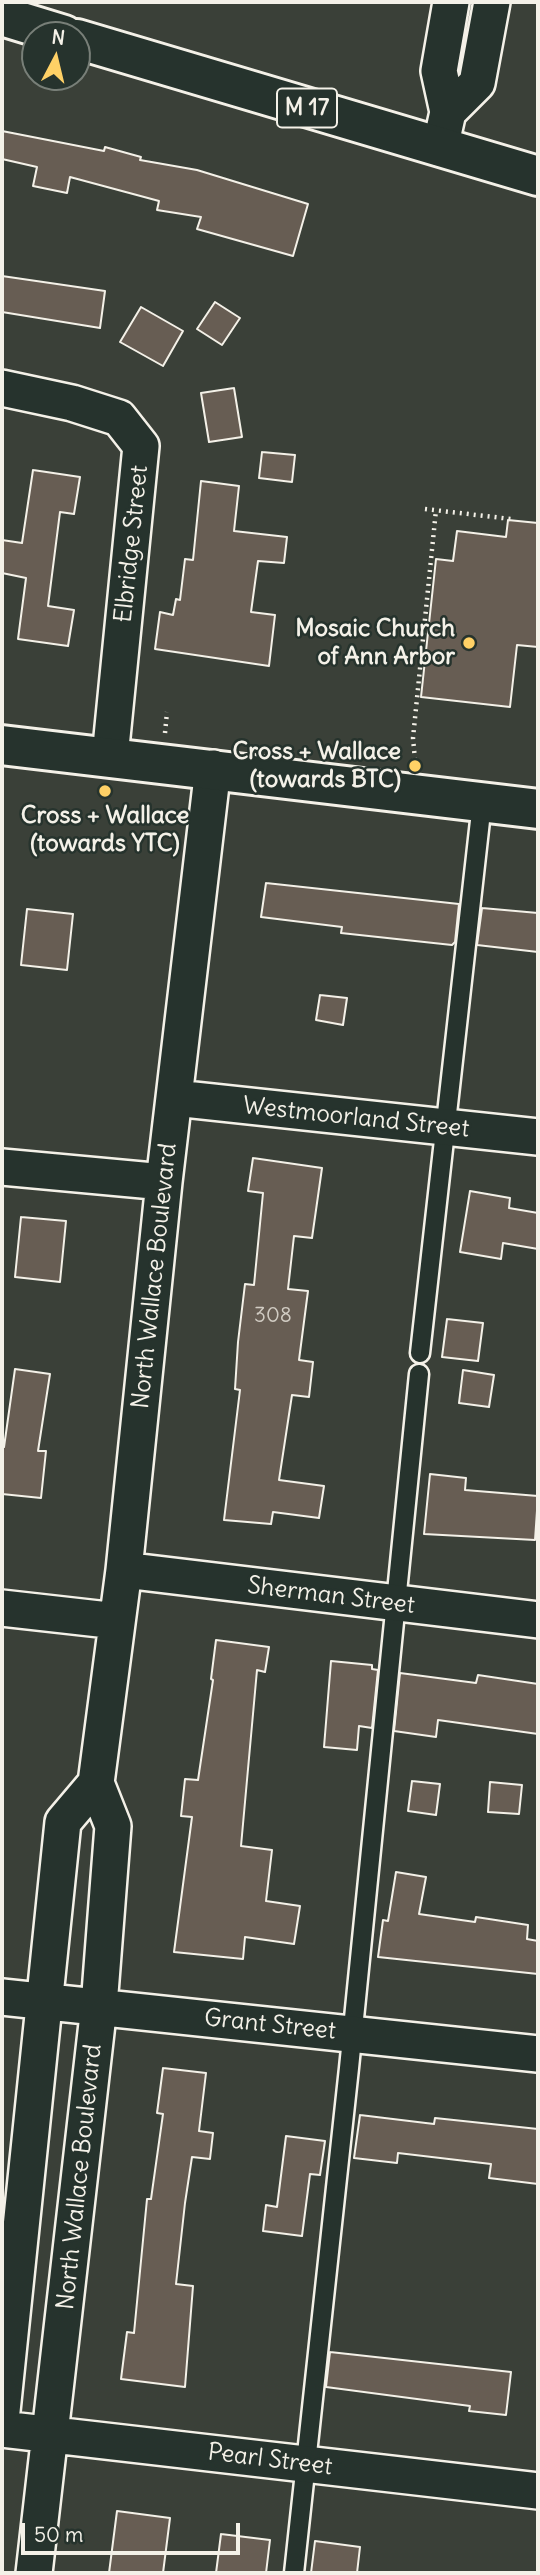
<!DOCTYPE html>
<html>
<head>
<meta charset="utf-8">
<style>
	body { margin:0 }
	#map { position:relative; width:540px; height:2575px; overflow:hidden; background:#3a4038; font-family:Delius,sans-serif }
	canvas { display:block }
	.frame { position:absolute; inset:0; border:4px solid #f4f1e8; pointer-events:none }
	.north { position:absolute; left:21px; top:21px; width:70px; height:70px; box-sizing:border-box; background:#26332d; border:2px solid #787f78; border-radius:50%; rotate:7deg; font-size:19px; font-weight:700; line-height:28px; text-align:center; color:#f4f1e8 }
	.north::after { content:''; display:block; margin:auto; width:24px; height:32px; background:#ffd166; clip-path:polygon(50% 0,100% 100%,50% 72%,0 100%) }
	.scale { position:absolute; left:21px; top:2523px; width:219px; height:32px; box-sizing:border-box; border:4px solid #f4f1e8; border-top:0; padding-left:9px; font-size:21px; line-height:24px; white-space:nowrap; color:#f4f1e8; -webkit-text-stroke:5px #26332d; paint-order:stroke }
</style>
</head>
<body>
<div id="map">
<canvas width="540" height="2575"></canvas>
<div class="frame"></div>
<div class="north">N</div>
<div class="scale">50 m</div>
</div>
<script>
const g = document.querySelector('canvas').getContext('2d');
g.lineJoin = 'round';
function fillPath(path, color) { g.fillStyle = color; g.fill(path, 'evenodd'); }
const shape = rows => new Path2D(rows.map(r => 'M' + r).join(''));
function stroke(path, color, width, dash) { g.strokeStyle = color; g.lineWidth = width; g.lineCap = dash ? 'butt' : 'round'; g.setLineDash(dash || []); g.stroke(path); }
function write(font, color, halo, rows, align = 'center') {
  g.font = font + ' Delius,sans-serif'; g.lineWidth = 5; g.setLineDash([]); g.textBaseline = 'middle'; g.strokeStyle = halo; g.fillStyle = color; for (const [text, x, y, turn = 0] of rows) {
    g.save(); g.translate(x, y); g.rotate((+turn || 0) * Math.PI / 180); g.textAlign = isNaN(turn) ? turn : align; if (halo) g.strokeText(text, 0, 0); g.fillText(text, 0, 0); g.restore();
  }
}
const building = shape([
	[2,131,104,151,105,147,141,157,140,160,197,170,308,204,293,256,197,229,201,217,157,210,159,201,70,177,67,193,33,186,37,167,2,159,2,131],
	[2,276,105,291,100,328,2,312,2,276],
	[215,302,240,318,222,345,197,329,215,302],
	[141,307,183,331,163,366,120,342,141,307],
	[234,388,242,437,209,442,201,393,234,388],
	[262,452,295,455,292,482,259,478,262,452],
	[33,470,80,477,74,514,60,512,48,606,74,610,68,646,18,639,26,578,2,573,2,540,22,543,33,470],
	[201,481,239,486,234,531,287,537,284,563,258,561,251,612,275,615,269,666,155,649,160,612,173,615,176,599,180,600,185,559,193,560,201,481],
	[508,520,538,523,538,647,517,645,510,707,421,697,436,559,453,561,457,531,506,537,508,520],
	[266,883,459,904,455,942,452,945,341,933,342,927,261,917,266,883],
	[482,908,538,913,538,952,477,945,482,908],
	[27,909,73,914,67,970,21,965,27,909],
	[320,995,347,998,343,1025,316,1020,320,995],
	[253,1158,322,1168,312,1238,294,1236,288,1289,308,1291,299,1360,313,1362,309,1397,292,1395,279,1480,324,1486,319,1518,273,1512,271,1524,224,1520,240,1390,235,1389,238,1342,245,1284,254,1285,263,1193,248,1191,253,1158],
	[470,1191,510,1198,509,1208,538,1213,538,1249,503,1243,501,1259,460,1252,470,1191],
	[21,1217,66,1221,60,1282,15,1277,21,1217],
	[447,1319,483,1323,478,1361,442,1357,447,1319],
	[15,1369,50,1374,38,1451,46,1451,41,1498,2,1494,2,1447,4,1447,15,1369],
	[463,1370,494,1375,489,1407,459,1403,463,1370],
	[430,1474,466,1478,465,1490,538,1496,535,1540,424,1534,430,1474],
	[216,1640,269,1647,265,1672,257,1670,241,1846,272,1850,266,1901,300,1906,294,1944,245,1937,243,1959,174,1952,192,1817,181,1816,185,1779,198,1780,213,1680,211,1679,216,1640],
	[331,1661,372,1665,372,1669,378,1670,372,1728,359,1726,357,1750,324,1747,331,1661],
	[400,1673,476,1683,478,1675,538,1684,538,1734,438,1720,436,1737,394,1731,400,1673],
	[412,1781,440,1784,436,1815,408,1811,412,1781],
	[490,1782,522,1785,519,1814,488,1812,490,1782],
	[396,1872,426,1877,419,1914,475,1922,476,1917,528,1925,527,1939,538,1941,538,1974,378,1957,383,1920,388,1921,396,1872],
	[163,2068,206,2073,199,2131,213,2133,210,2159,192,2157,185,2203,176,2284,193,2286,185,2387,121,2379,127,2332,134,2333,147,2199,151,2199,163,2114,157,2113,163,2068],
	[360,2115,434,2124,435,2118,538,2129,538,2184,489,2178,491,2164,398,2153,397,2163,354,2158,360,2115],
	[286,2136,325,2141,320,2175,310,2174,302,2236,263,2231,266,2205,277,2207,286,2136],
	[330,2352,511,2372,506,2415,469,2411,470,2406,326,2387,330,2352],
	[117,2511,170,2518,163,2573,109,2573,117,2511],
	[221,2534,270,2540,266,2573,216,2573,221,2534],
	[315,2541,360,2547,357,2573,311,2573,315,2541]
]);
fillPath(building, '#675d53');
stroke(building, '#f4f1e8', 2);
const lane = shape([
	[420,1353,482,803],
	[294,2573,349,2068,419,1374]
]);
const street = shape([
	[448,112,439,71,451,2],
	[440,148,448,112,477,83,492,2],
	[2,388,72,403,119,418,141,446,110,757],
	[175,1098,538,1137],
	[2,1167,164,1182],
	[124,1570,538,1620],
	[2,1608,117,1621],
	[2,1997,538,2054],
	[2,2411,63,1822,96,1783],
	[2,2429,538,2491],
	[34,2573,99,2006,113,1826,96,1783,124,1570,164,1182,213,768]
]);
const secondary = shape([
	[2,745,538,809]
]);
const primary = shape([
	[2,16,64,35],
	[77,39,538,176]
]);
stroke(lane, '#f4f1e8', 23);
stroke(street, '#f4f1e8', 40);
stroke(secondary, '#f4f1e8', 44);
stroke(primary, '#f4f1e8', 44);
stroke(shape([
	[425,509,511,519],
	[165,733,167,712],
	[415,760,413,738,436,510]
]), '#f4f1e8', 4.5, [2, 5]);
stroke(lane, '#26332d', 18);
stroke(street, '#26332d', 35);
stroke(secondary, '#26332d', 38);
stroke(primary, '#26332d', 38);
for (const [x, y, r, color] of [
	[469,643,7,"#ffd166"],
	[415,766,7,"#ffd166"],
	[105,791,7,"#ffd166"]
]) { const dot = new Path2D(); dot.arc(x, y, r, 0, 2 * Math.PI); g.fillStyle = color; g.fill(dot); stroke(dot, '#26332d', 2.5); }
write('21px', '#d1ccc3', null, [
	["308",273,1316]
]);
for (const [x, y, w] of [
	[307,108,60]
]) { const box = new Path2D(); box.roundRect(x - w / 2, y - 19.5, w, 39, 5); g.fillStyle = '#26332d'; g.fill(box); stroke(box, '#f4f1e8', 2); }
write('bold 23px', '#f4f1e8', null, [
	["M 17",307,108]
]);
write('24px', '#f4f1e8', '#26332d', [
	["Elbridge Street",132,544,-84],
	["Westmoorland Street",356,1118,6],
	["North Wallace Boulevard",155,1276,-84],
	["Sherman Street",331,1596,7],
	["Grant Street",270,2025,6],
	["North Wallace Boulevard",80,2177,-84],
	["Pearl Street",270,2460,7]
]);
write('bold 24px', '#f4f1e8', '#26332d', [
	["Mosaic Church",455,629],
	["of Ann Arbor",455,657],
	["Cross + Wallace",401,752],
	["(towards BTC)",401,780],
	["Cross + Wallace",105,816,"center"],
	["(towards YTC)",105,844,"center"]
], 'right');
</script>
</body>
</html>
